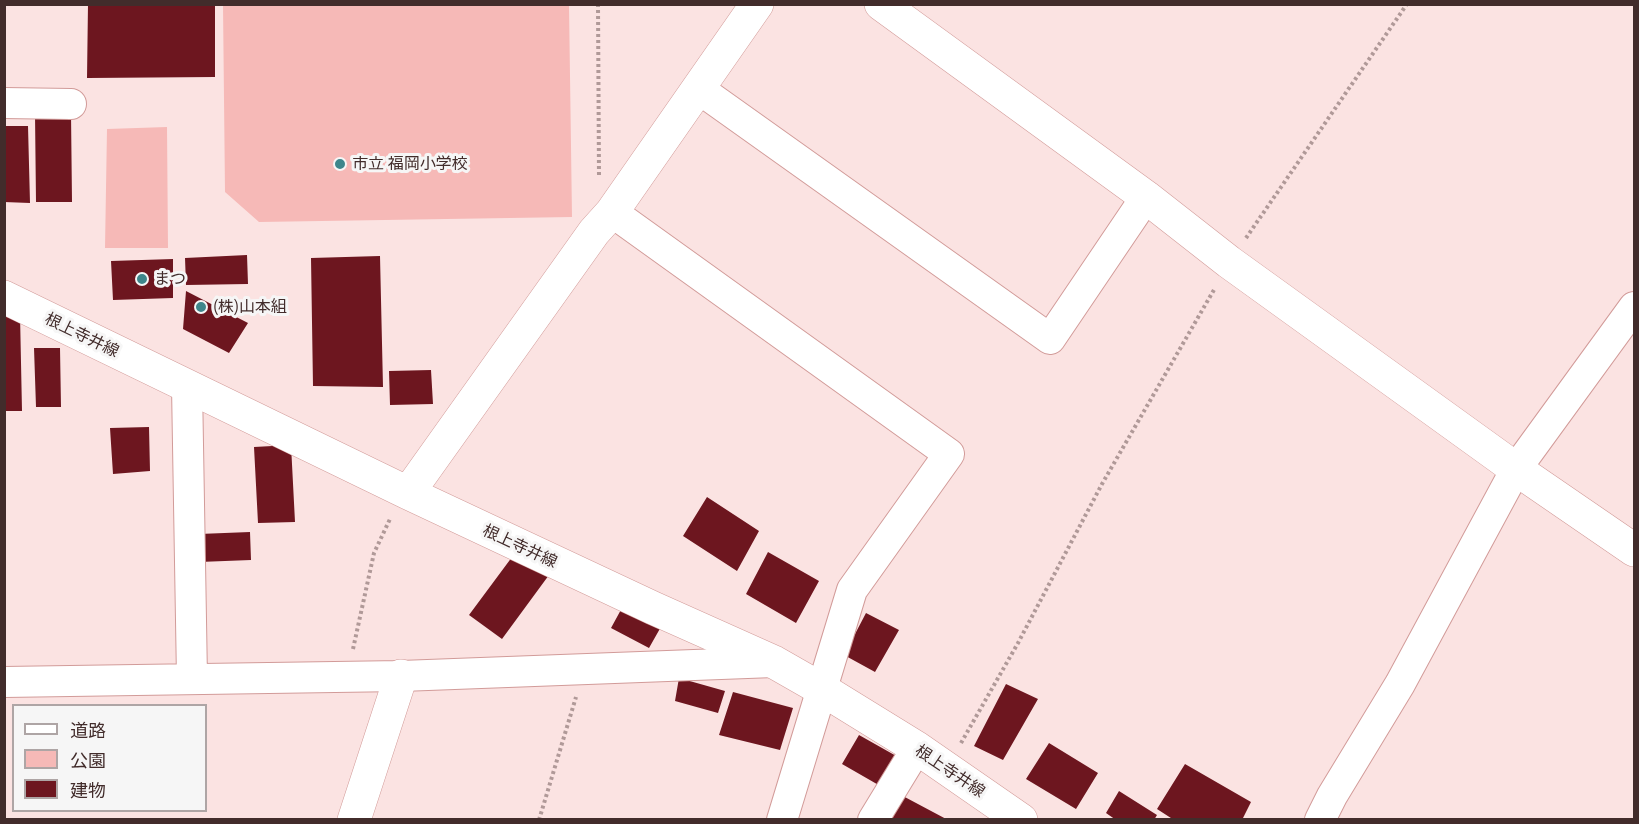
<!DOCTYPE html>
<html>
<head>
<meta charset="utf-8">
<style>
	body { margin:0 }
	#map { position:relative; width:1639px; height:824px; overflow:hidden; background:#fbe3e2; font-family:Ubuntu,"Noto Sans JP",sans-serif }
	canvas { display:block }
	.frame { position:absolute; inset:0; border:6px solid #422c2b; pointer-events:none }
	.legend { position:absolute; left:12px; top:704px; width:195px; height:108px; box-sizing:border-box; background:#f6f6f6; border:2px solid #aea5a5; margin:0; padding:8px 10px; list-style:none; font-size:18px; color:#422c2b }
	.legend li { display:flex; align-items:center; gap:12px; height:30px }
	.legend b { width:30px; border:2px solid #aea5a5 }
</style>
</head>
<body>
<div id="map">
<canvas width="1639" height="824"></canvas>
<div class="frame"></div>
<ul class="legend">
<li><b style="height:8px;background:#fff"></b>道路</li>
<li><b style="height:16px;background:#f6b9b7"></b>公園</li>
<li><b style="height:16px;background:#6d161f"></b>建物</li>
</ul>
</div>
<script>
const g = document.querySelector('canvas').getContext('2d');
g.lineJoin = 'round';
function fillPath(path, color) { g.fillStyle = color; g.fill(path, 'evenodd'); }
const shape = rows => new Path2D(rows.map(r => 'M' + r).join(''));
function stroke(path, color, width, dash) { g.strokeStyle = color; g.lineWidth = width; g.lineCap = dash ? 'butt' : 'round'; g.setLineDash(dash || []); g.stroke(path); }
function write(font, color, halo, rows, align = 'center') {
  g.font = font + ' Ubuntu,"Noto Sans JP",sans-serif'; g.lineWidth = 6; g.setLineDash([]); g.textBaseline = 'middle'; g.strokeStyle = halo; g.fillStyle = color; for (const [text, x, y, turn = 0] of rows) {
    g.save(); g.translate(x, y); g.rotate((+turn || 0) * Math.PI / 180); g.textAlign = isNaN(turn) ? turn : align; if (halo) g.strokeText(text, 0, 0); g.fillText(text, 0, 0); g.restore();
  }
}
fillPath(shape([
	[223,5,569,5,572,217,259,222,225,192],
	[167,127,168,248,105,248,107,129]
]), '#f6b9b7');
fillPath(shape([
	[88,4,215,4,215,77,87,78],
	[71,113,72,202,36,202,35,114],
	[4,126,28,126,30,203,4,202],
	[247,255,248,284,186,285,185,258],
	[380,256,383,387,313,386,311,258],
	[173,259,173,298,113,300,111,261],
	[186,291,248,323,229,353,183,329],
	[4,314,20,314,22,411,4,411],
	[34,348,60,348,61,407,36,407],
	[431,370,433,404,390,405,389,371],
	[149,427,150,471,113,474,110,428],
	[291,445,295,522,258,523,254,447],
	[707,497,759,531,737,571,683,536],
	[250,532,251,560,199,562,199,534],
	[768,552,819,581,796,623,746,594],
	[515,553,549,575,502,639,469,615],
	[623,606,662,625,649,648,611,628],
	[866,613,899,630,875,672,844,655],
	[679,678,725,691,718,713,675,701],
	[1006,684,1038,699,1003,760,974,746],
	[733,692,793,708,780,750,719,735],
	[859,735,898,757,882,787,842,764],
	[1049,743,1098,773,1076,809,1026,779],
	[1185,764,1251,802,1242,820,1174,820,1157,809],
	[1119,791,1157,815,1154,820,1116,820,1106,813],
	[901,795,948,820,888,820]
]), '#6d161f');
const street = shape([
	[699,89,1050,339,1146,197],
	[4,103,71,104],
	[612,212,949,454,852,590,782,820],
	[187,386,192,679],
	[4,682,401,676,774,662],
	[873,820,917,748],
	[1320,820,1332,796,1400,684,1516,469,1634,307]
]);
const secondary = shape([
	[881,4,1146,197,1229,262,1516,469,1634,550],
	[4,297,408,493,653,608,774,662,823,690,917,748,1021,820],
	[408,493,594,232,612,212,757,4],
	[354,820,401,676]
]);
stroke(street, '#d29b99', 32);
stroke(secondary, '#d29b99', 34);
stroke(shape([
	[598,4,599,178],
	[1246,238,1407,4],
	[353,649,374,553,390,519],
	[961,743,1018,643,1102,484,1215,288],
	[539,820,576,697]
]), '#b09998', 4, [3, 3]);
stroke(street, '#fff', 30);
stroke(secondary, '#fff', 33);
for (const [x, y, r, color] of [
	[340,164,6,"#3e868b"],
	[142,279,6,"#3e868b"],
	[201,307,6,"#3e868b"]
]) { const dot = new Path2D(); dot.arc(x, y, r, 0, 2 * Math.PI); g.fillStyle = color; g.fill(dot); stroke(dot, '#f6f6f6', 2); }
write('16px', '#422c2b', '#f6f6f6', [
	["市立 福岡小学校",352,164],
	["まつ",154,279],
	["(株)山本組",213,307]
], 'left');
write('16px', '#422c2b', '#f6f6f6', [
	["根上寺井線",82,335,26],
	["根上寺井線",520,546,25],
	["根上寺井線",950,771,34]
]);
</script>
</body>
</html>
